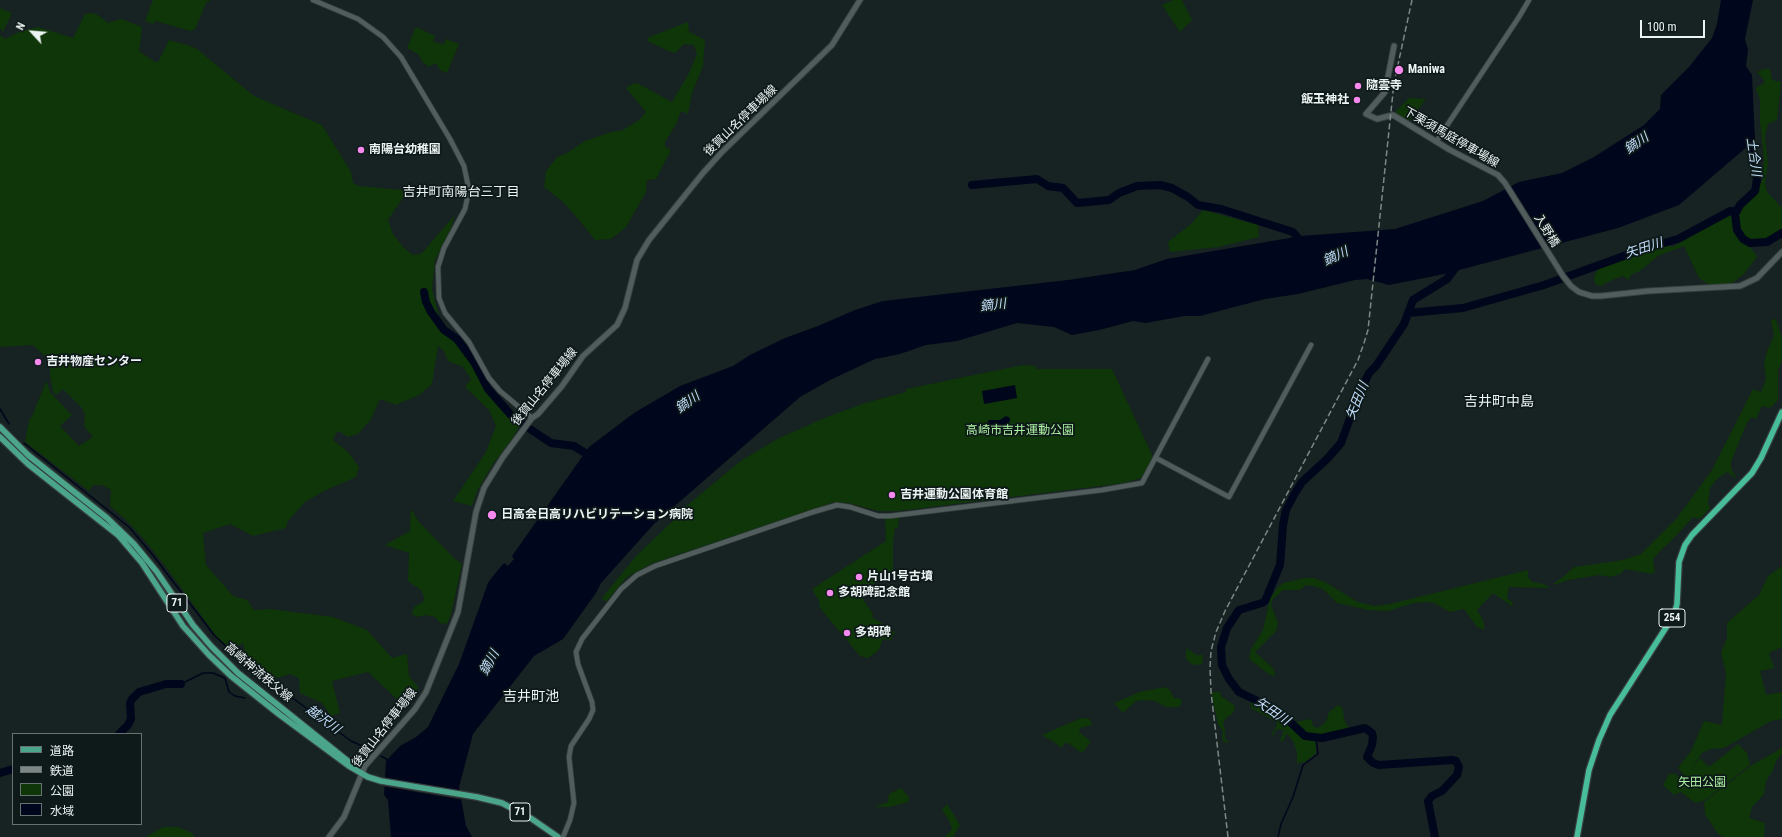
<!DOCTYPE html>
<html>
<head>
<meta charset="utf-8">
<style>
	body { margin:0 }
	#map { position:relative; width:1782px; height:837px; overflow:hidden; background:#172222; font-family:"Roboto Condensed","Noto Sans JP",sans-serif }
	canvas { display:block }
	.legend { position:absolute; left:12px; top:733px; width:130px; height:92px; box-sizing:border-box; background:#0e1919; border:1px solid #677170; margin:0; padding:5px 7px; list-style:none; font-size:12px; color:#ecf4f3 }
	.legend li { display:flex; align-items:center; gap:8px; height:20px }
	.legend b { width:20px; border:1px solid #677170 }
	.north { position:absolute; left:12px; top:12px; width:40px; height:40px; -webkit-text-stroke:3px #0e1919; paint-order:stroke; rotate:296deg; font-size:11px; font-weight:700; line-height:16px; text-align:center; color:#ecf4f3 }
	.north::after { content:''; display:block; margin:auto; width:14px; height:18px; background:#ecf4f3; clip-path:polygon(50% 0,100% 100%,50% 72%,0 100%) }
	.scale { position:absolute; left:1640px; top:20px; width:65px; height:18px; box-sizing:border-box; border:2px solid #ecf4f3; border-top:0; padding-left:5px; font-size:12px; line-height:14px; white-space:nowrap; color:#ecf4f3; -webkit-text-stroke:3px #0e1919; paint-order:stroke }
</style>
</head>
<body>
<div id="map">
<canvas width="1782" height="837"></canvas>
<ul class="legend">
<li><b style="height:5px;background:#4aa58b"></b>道路</li>
<li><b style="height:5px;background:#7d8786"></b>鉄道</li>
<li><b style="height:11px;background:#0e3608"></b>公園</li>
<li><b style="height:11px;background:#00061b"></b>水域</li>
</ul>
<div class="north">N</div>
<div class="scale">100 m</div>
</div>
<script>
const g = document.querySelector('canvas').getContext('2d');
g.lineJoin = 'round';
function fillPath(path, color) { g.fillStyle = color; g.fill(path, 'evenodd'); }
const shape = rows => new Path2D(rows.map(r => 'M' + r).join(''));
function stroke(path, color, width, dash) { g.strokeStyle = color; g.lineWidth = width; g.lineCap = dash ? 'butt' : 'round'; g.setLineDash(dash || []); g.stroke(path); }
function write(font, color, halo, rows, align = 'center') {
  g.font = font + ' "Roboto Condensed","Noto Sans JP",sans-serif'; g.lineWidth = 3.5; g.setLineDash([]); g.textBaseline = 'middle'; g.strokeStyle = halo; g.fillStyle = color; for (const [text, x, y, turn = 0] of rows) {
    g.save(); g.translate(x, y); g.rotate((+turn || 0) * Math.PI / 180); g.textAlign = isNaN(turn) ? turn : align; if (halo) g.strokeText(text, 0, 0); g.fillText(text, 0, 0); g.restore();
  }
}
fillPath(shape([
	[153,0,210,0,209,2,207,1,195,29,191,31,155,21,153,24,145,21],
	[1173,0,1182,0,1192,20,1180,32,1162,5],
	[0,8,12,13,3,32,0,28],
	[91,13,98,15,108,23,121,19,142,27,139,51,155,62,158,62,169,40,190,46,197,49,254,96,322,125,351,172,353,183,359,186,402,190,404,196,388,220,393,234,403,247,413,255,421,254,454,216,451,229,435,260,432,289,439,317,452,334,463,354,505,405,524,418,512,439,493,464,477,491,472,506,453,501,486,452,496,426,489,410,465,387,471,379,463,367,448,361,444,351,438,346,432,384,419,395,396,405,380,399,371,419,358,434,348,437,339,431,335,434,333,440,348,452,359,467,356,477,324,491,305,502,288,521,286,528,253,536,230,524,203,533,206,565,233,596,247,600,254,610,270,609,333,617,367,630,392,658,407,654,409,676,418,687,415,697,408,705,399,701,368,672,332,681,340,713,331,716,322,703,300,693,299,678,290,674,273,679,247,662,243,643,231,649,217,637,166,567,142,537,125,519,110,506,111,490,102,485,93,485,89,491,25,442,29,420,32,416,46,382,47,382,50,392,72,415,60,426,79,446,93,437,84,426,85,415,82,408,63,389,56,395,53,392,50,375,50,361,33,345,0,347,0,35,5,39,19,32,38,27,73,38,85,14],
	[688,22,689,32,705,40,703,66,692,93,688,114,681,111,676,124,665,142,665,147,671,150,656,179,647,180,646,192,626,227,611,239,595,240,579,220,563,202,544,187,546,171,557,157,567,153,585,141,611,132,623,130,639,120,646,112,626,88,632,84,637,83,672,102,688,75,697,54,694,45,684,44,675,53,666,50,648,41,648,38,657,34],
	[416,27,435,36,433,41,443,45,446,39,459,44,447,73,440,70,436,63,428,67,426,64,424,64,418,54,407,48],
	[1764,69,1770,69,1772,80,1781,82,1777,120,1768,124,1765,136,1768,164,1765,183,1767,192,1782,208,1782,230,1768,239,1759,241,1751,241,1745,238,1741,232,1738,214,1742,207,1756,193,1762,181,1764,160,1760,121,1760,100,1756,88,1764,83,1764,80,1757,72],
	[1409,98,1426,99,1408,122,1396,114,1396,111],
	[1203,210,1258,225,1259,237,1218,247,1170,252,1168,242,1191,224],
	[1732,215,1737,234,1755,253,1757,257,1744,274,1731,284,1708,284,1699,278,1684,246,1658,256,1640,271,1632,274,1628,280,1623,276,1612,280,1601,286,1595,284,1594,277,1598,268,1641,253,1647,248,1665,245,1673,247,1720,219],
	[1776,319,1782,338,1782,361,1778,370,1778,400,1770,408,1762,406,1756,419,1751,417,1746,425,1731,462,1731,468,1737,479,1727,472,1717,479,1710,488,1708,503,1710,508,1702,517,1698,519,1693,517,1672,540,1660,551,1653,559,1655,572,1652,574,1625,569,1620,574,1610,577,1599,575,1568,580,1554,585,1554,583,1562,578,1574,567,1623,560,1641,554,1677,518,1712,470,1753,389,1761,392,1766,379,1764,364,1767,351,1774,336,1771,320],
	[1023,365,1036,366,1036,369,1112,369,1153,457,1141,478,1124,483,898,511,878,511,849,503,834,502,653,563,634,573,626,578,606,602,602,598,637,555,675,519,679,512,742,460,779,438,827,417,865,403,906,392,906,389],
	[411,509,419,522,454,558,462,564,451,614,447,624,440,623,435,617,426,615,418,617,411,614,415,606,423,602,424,597,421,590,408,581,409,553,385,545,410,531],
	[899,518,898,528,895,528,893,542,893,570,860,595,873,614,872,617,895,632,891,640,882,639,882,642,878,651,868,658,860,656,820,608,819,601,812,589,886,541,885,519],
	[1782,566,1782,647,1769,653,1774,668,1760,671,1766,695,1782,692,1782,719,1771,721,1724,748,1710,749,1702,753,1690,771,1700,758,1709,767,1738,744,1747,753,1750,765,1713,794,1703,801,1695,803,1681,792,1674,795,1663,785,1669,774,1675,774,1684,779,1686,777,1678,768,1691,751,1704,721,1722,725,1726,673,1721,653,1727,638,1727,623,1759,595,1768,576],
	[1528,570,1528,577,1532,582,1544,584,1550,588,1509,587,1507,598,1513,603,1512,606,1493,593,1477,610,1483,620,1485,630,1477,627,1464,609,1450,612,1434,603,1426,602,1414,603,1388,611,1368,610,1337,603,1323,589,1313,586,1306,585,1300,590,1283,590,1272,600,1271,605,1278,623,1276,631,1255,652,1273,668,1276,676,1270,675,1249,659,1251,649,1263,630,1270,599,1278,587,1283,583,1304,578,1314,578,1325,582,1358,602,1375,606,1390,604],
	[1186,648,1197,655,1203,655,1202,664,1193,665,1186,659],
	[1165,687,1170,690,1174,698,1181,699,1182,702,1179,707,1166,707,1155,701,1144,700,1136,701,1123,713,1114,703,1140,692],
	[1211,692,1220,692,1221,696,1234,705,1235,709,1232,714,1226,718,1223,724,1225,730,1225,738,1229,743,1223,742,1222,737,1223,731,1219,726,1217,720],
	[1250,700,1264,707,1287,724,1309,719,1312,720,1313,726,1318,728,1326,722,1329,712,1338,705,1342,707,1345,722,1349,729,1315,736,1316,753,1305,762,1297,763,1297,752,1294,743,1287,733,1283,741,1280,741,1284,730,1277,729,1272,737,1271,736,1278,723,1251,708],
	[1081,718,1090,719,1092,725,1080,728,1079,732,1091,742,1082,753,1068,743,1065,743,1061,748,1054,742,1042,735],
	[1782,747,1782,754,1776,761,1773,770,1766,781,1764,794,1752,807,1749,818,1765,823,1764,837,1724,837,1718,834,1705,814,1704,802,1752,765,1777,751],
	[901,788,909,797,908,802,890,807,874,807,888,802,889,794],
	[947,804,960,825,953,837,945,837,952,829,950,822,942,810],
	[163,827,177,827,192,833,195,837,146,837]
]), '#0e3608');
fillPath(shape([
	[1721,0,1753,0,1745,39,1748,50,1746,66,1752,75,1755,140,1679,205,1618,228,1444,274,1389,285,1367,279,1355,280,1298,294,1265,299,1200,316,1184,316,1146,323,1133,321,1099,330,1072,335,1054,327,1017,323,957,341,926,345,900,354,875,359,830,380,800,397,654,524,601,583,596,593,563,639,534,656,473,734,459,787,466,826,472,837,391,837,388,800,384,795,386,761,400,746,416,737,428,727,459,664,488,583,493,576,504,563,508,566,514,559,512,556,589,447,634,413,680,386,733,366,750,355,785,338,818,326,855,310,883,301,1068,280,1135,270,1167,259,1301,236,1395,229,1483,201,1519,182,1562,173,1594,157,1644,125,1660,109,1661,95,1689,67,1712,38,1717,24],
	[1015,385,1017,398,984,404,982,391],
	[1006,416,1010,418,1010,421,1005,427,989,426,987,423,989,420,1000,420]
]), '#00061b');
fillPath(shape([
	[383,778,462,792,463,800,382,786]
]), '#172222');
stroke(shape([
	[0,409,9,424],
	[24,443,129,527,152,554,214,635,241,660,351,741,367,748],
	[181,684,203,673,213,673,225,678,229,692,235,696,245,698],
	[381,756,388,760],
	[1278,837,1281,824,1293,797,1303,765,1318,754,1316,738]
]), '#00061b', 1.5);
stroke(shape([
	[1750,133,1757,180,1755,191,1740,205,1735,214,1737,230,1743,239,1750,243,1767,242,1782,233],
	[972,185,1037,179,1048,186,1063,188,1077,203,1109,200,1119,193,1137,186,1160,185,1172,188,1188,197,1198,205,1221,209,1293,232,1304,245],
	[424,292,426,302,431,312,444,330,457,339,474,362,488,389,511,415,522,423],
	[1408,313,1463,308,1544,285,1643,249,1678,239,1730,211,1737,211],
	[530,429,551,443,574,446,593,458],
	[119,734,128,725,131,719,130,703,132,699,139,692,166,684,181,684],
	[0,773,13,769],
	[1435,837,1428,801,1432,796,1442,791,1457,775,1459,767,1456,761,1452,760,1379,765,1373,763,1367,757,1372,745,1373,737,1372,733,1365,728,1322,738,1305,736,1286,718,1266,705,1239,692,1229,679,1222,665,1221,647,1227,628,1239,610,1262,603,1265,601,1280,565,1283,525,1286,510,1295,493,1302,482,1327,459,1341,443,1358,396,1369,373,1376,366,1404,324,1413,300,1447,279,1459,263]
]), '#00061b', 8);
const tertiary = shape([
	[313,0,358,19,383,37,401,57,450,139,464,166,469,190,465,209,444,248,438,267,439,298,445,313,469,342,489,378,500,391,532,418],
	[1436,142,1519,17,1529,0],
	[1156,458,1229,497,1311,345],
	[563,837,570,820,574,803,569,757,571,746,589,719,593,710,592,702,578,664,576,652,582,639,621,589,637,575,655,566,813,512,837,505,850,507,878,516,890,516,1102,490,1142,483,1208,359]
]);
const secondary = shape([
	[1394,46,1385,92,1366,114,1377,119,1393,115,1450,150,1498,175,1505,183,1563,276,1571,286,1579,292,1592,296,1601,296,1648,291,1740,286,1757,278,1782,252],
	[329,837,344,817,365,766,415,709,426,692,458,612,476,512,484,488,503,457,532,418,538,414,562,386,583,356,617,325,625,308,637,260,649,240,703,173,722,152,832,45,860,0]
]);
const primary = shape([
	[0,427,28,455,107,518,134,544,157,572,193,625,211,646,238,673,349,762],
	[0,437,28,464,118,535,142,563,183,626,209,655,231,676,280,715,349,766,368,777,381,781,477,797,502,803,532,819,558,837]
]);
const trunk = shape([
	[1577,837,1589,770,1599,740,1610,715,1674,615,1677,604,1679,562,1685,545,1692,535,1752,473,1761,458,1782,412]
]);
stroke(tertiary, '#363f3e', 6);
stroke(secondary, '#363f3e', 7);
stroke(primary, '#363f3e', 8);
stroke(trunk, '#363f3e', 8);
stroke(tertiary, '#515d5d', 4.5);
stroke(secondary, '#515d5d', 5);
stroke(primary, '#4aa58b', 5.5);
stroke(trunk, '#48bd9a', 5.5);
stroke(shape([
	[1228,837,1211,692,1210,668,1211,651,1216,632,1225,611,1358,360,1364,343,1368,330,1394,83,1412,0]
]), '#7d8786', 1.5, [6, 3]);
for (const [x, y, r, color] of [
	[1399,70,5,"#f589ee"],
	[1358,86,4,"#f589ee"],
	[1357,100,4,"#f589ee"],
	[361,150,4,"#f589ee"],
	[38,362,4,"#f589ee"],
	[892,495,4,"#f589ee"],
	[492,515,5,"#f589ee"],
	[859,577,4,"#f589ee"],
	[830,593,4,"#f589ee"],
	[847,633,4,"#f589ee"]
]) { const dot = new Path2D(); dot.arc(x, y, r, 0, 2 * Math.PI); g.fillStyle = color; g.fill(dot); stroke(dot, '#0e1919', 1.5); }
for (const [x, y, w] of [
	[177,603,20],
	[1672,618,26],
	[520,812,20]
]) { const box = new Path2D(); box.roundRect(x - w / 2, y - 9, w, 18, 3); g.fillStyle = '#0e1919'; g.fill(box); stroke(box, '#ecf4f3', 1); }
write('bold 11px', '#ecf4f3', null, [
	["71",177,603],
	["254",1672,618],
	["71",520,812]
]);
write('bold 12px', '#ecf4f3', '#0e1919', [
	["Maniwa",1408,70],
	["隨雲寺",1366,86],
	["飯玉神社",1349,100,"right"],
	["南陽台幼稚園",369,150],
	["吉井物産センター",46,362],
	["吉井運動公園体育館",900,495],
	["日高会日高リハビリテーション病院",501,515],
	["片山1号古墳",867,577],
	["多胡碑記念館",838,593],
	["多胡碑",855,633]
], 'left');
write('12px', '#ecf4f3', '#0e1919', [
	["後賀山名停車場線",741,121,-44],
	["下栗須馬庭停車場線",1451,138,30],
	["入野橋",1546,231,58],
	["後賀山名停車場線",545,387,-51],
	["高崎神流秩父線",258,673,40],
	["後賀山名停車場線",385,728,-52]
]);
write('12px', '#acefa2', '#0e1919', [
	["高崎市吉井運動公園",1020,431],
	["矢田公園",1702,783]
]);
write('italic 13px', '#c2defb', '#0e1919', [
	["鏑川",1637,144,-35],
	["土合川",1753,157,82],
	["矢田川",1644,249,-18],
	["鏑川",1336,257,-25],
	["鏑川",993,306,-7],
	["矢田川",1358,401,-68],
	["鏑川",688,403,-36],
	["鏑川",490,663,-61],
	["矢田川",1272,712,34],
	["越沢川",323,720,36]
]);
write('13px', '#ecf4f3', '#0e1919', [
	["吉井町南陽台三丁目",461,193]
]);
write('14px', '#ecf4f3', '#0e1919', [
	["吉井町中島",1499,402],
	["吉井町池",531,697]
]);
</script>
</body>
</html>
